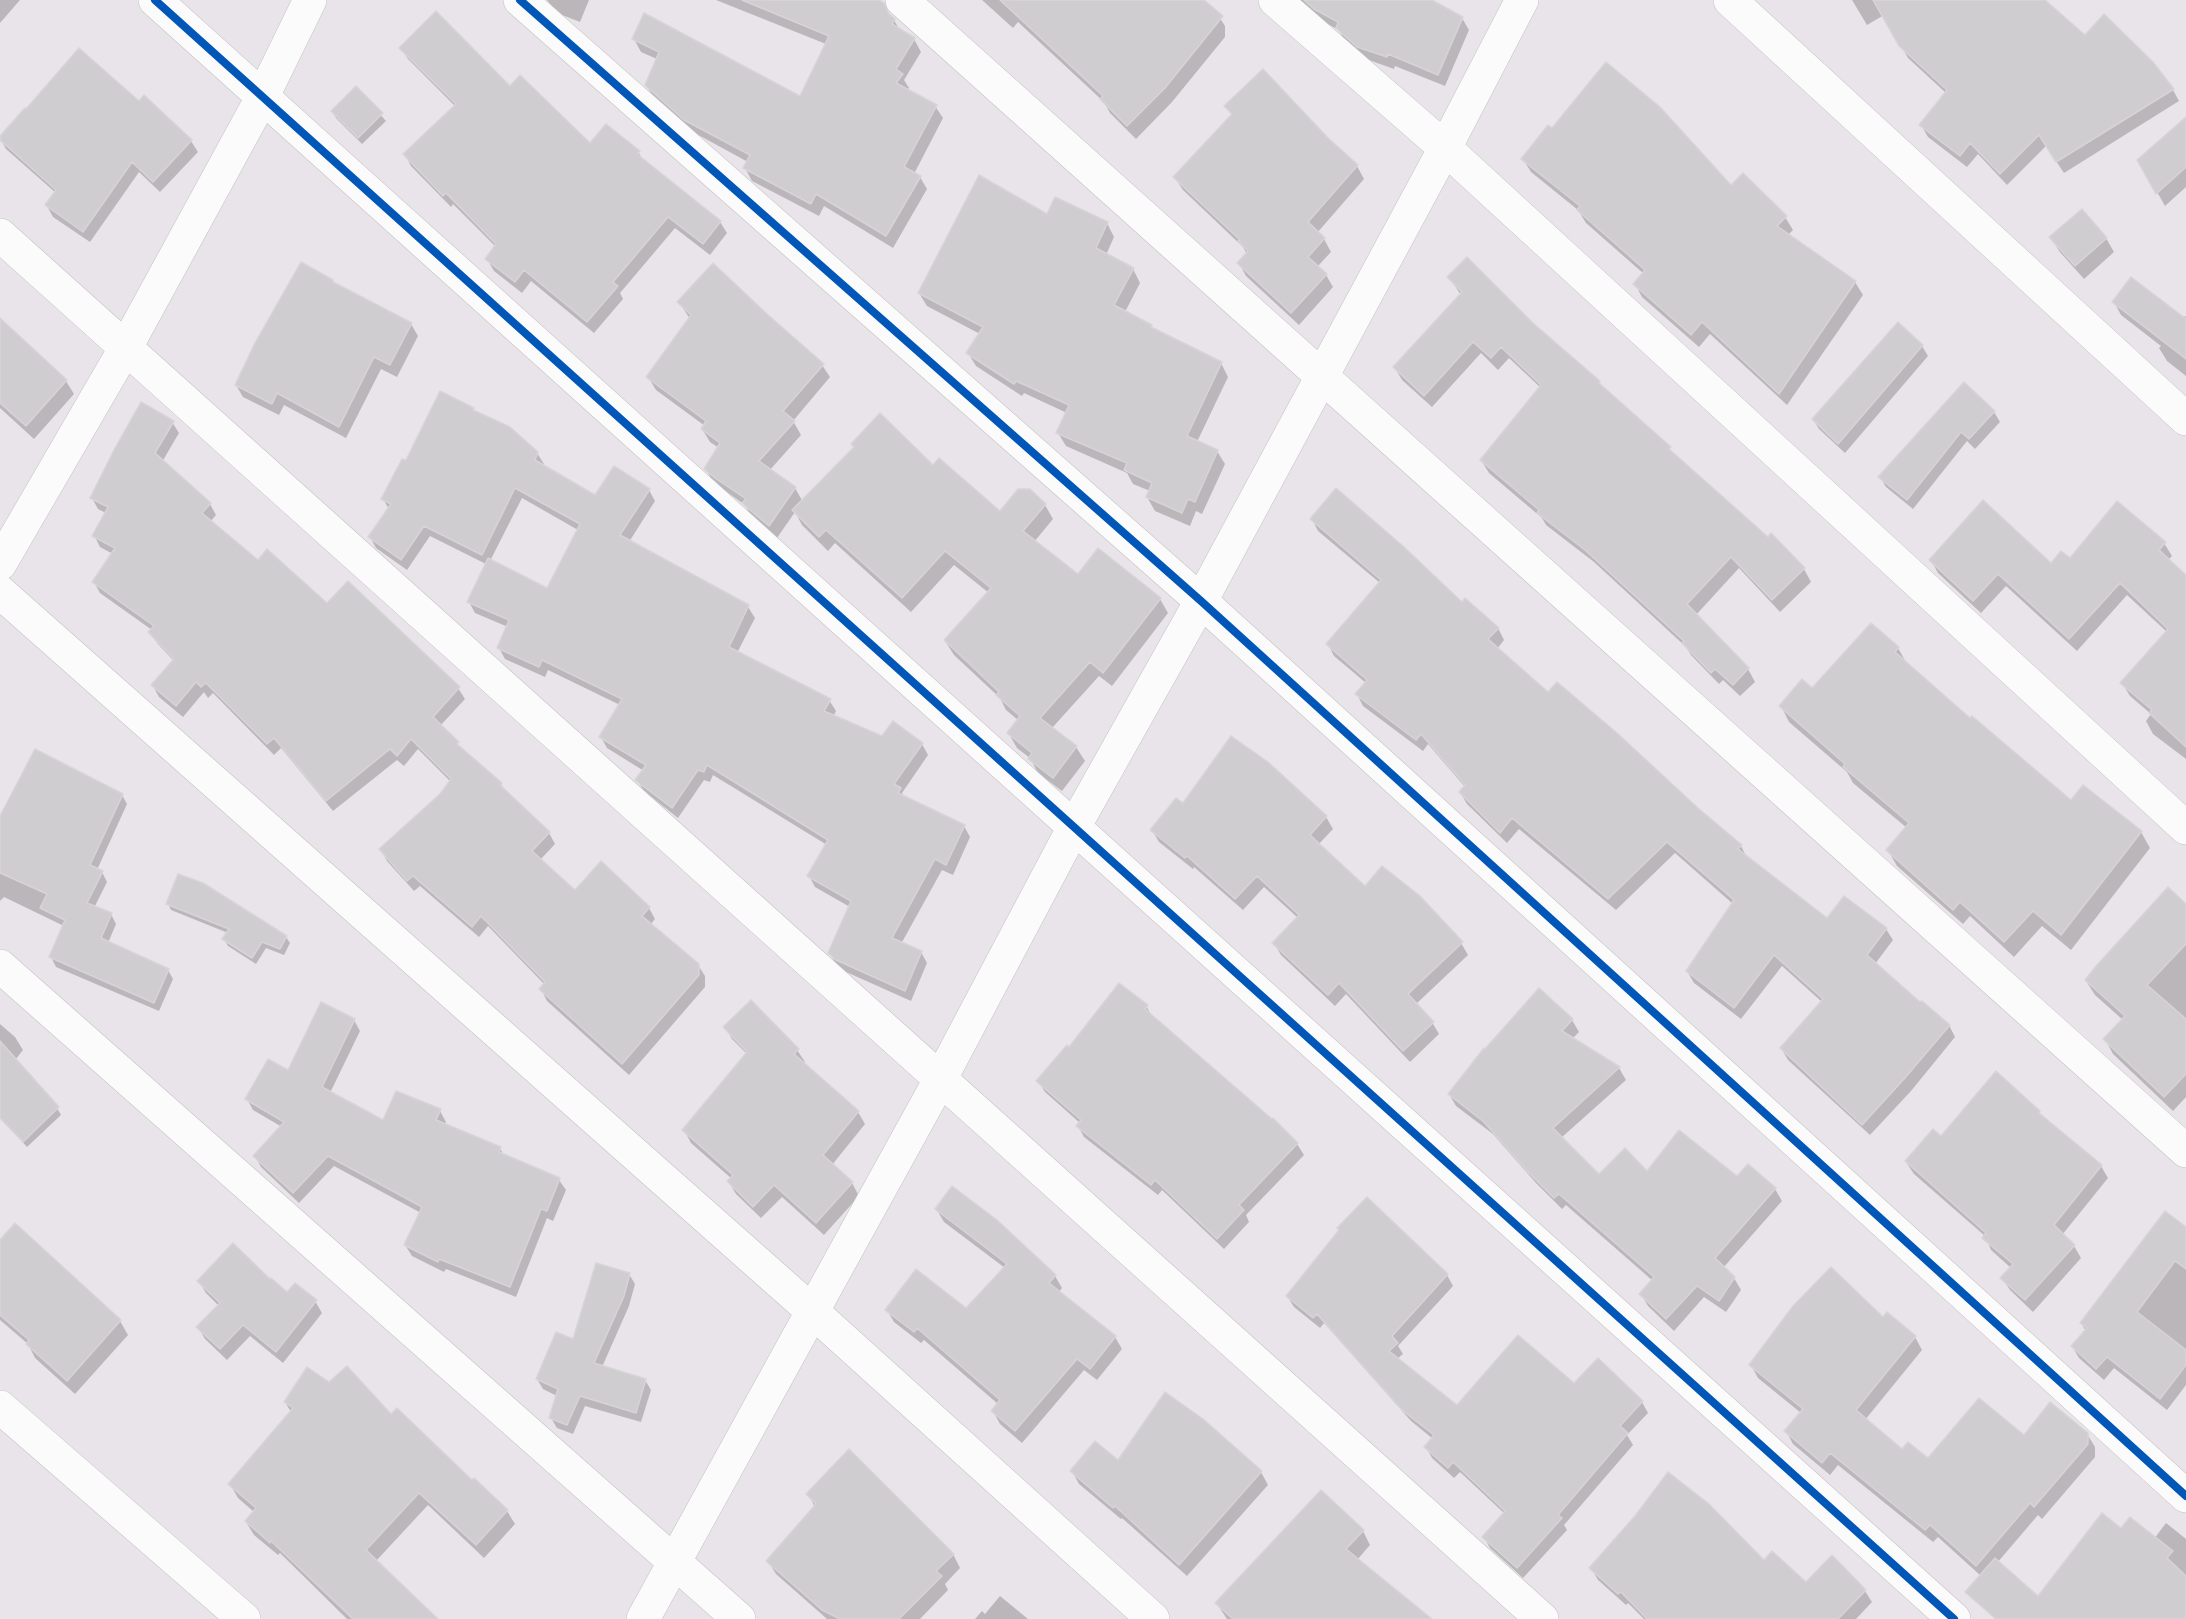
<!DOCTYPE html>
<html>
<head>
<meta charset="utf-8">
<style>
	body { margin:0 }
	canvas { display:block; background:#e8e4e9 }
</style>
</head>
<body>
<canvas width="2186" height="1619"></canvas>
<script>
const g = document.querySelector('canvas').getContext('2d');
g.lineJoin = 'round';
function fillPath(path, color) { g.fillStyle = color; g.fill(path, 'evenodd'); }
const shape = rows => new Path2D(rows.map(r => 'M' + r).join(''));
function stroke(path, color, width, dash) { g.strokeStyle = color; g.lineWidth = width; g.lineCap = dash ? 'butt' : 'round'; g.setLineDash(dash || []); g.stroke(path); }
fillPath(shape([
	[0,0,20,0,0,23],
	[547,0,589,0,580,22,557,13],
	[716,0,876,0,894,20,900,31,914,39,921,52,904,80,909,88,907,91,935,106,943,118,914,174,920,177,927,189,893,248,824,206,819,216,752,181,745,168,748,162,693,132,654,98,646,85,657,59,641,52,634,39,800,98,826,44],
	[982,0,1202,0,1216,12,1225,26,1225,37,1172,102,1136,139,1110,113,1104,102,1018,22,1013,28],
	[1298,0,1429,0,1462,18,1469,30,1445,86,1395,66,1394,69,1366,59,1345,41,1339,30,1322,21],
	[1852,0,2043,0,2085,37,2173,90,2179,101,2064,173,2046,146,2007,185,1978,154,1967,167,1928,137,1921,125,1946,93,1908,58,1884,15,1867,25],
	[401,48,510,88,590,145,638,152,644,161,720,222,727,233,710,255,675,228,620,293,623,299,594,333,531,281,522,293,494,271,487,259,496,247,453,204,451,207,411,166,405,154,455,106,408,59],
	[356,88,386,121,362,144,336,118,333,112],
	[144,97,191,141,198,152,160,192,139,172,90,242,53,217,47,206,56,193,6,149,0,138,139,103],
	[1226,106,1327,139,1357,166,1364,179,1317,233,1324,239,1331,252,1317,267,1326,275,1333,287,1299,325,1246,276,1239,263,1247,254,1243,247,1183,190,1175,178,1232,116],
	[2186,119,2186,187,2165,206,2139,160],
	[1523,159,1731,187,1785,217,1793,230,1788,235,1855,282,1863,295,1787,405,1710,334,1699,347,1642,297,1635,284,1644,274,1586,223,1578,210,1531,172],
	[1048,216,1107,223,1114,237,1106,255,1133,269,1140,283,1125,312,1151,326,1153,330,1221,363,1228,377,1197,442,1217,451,1225,464,1202,514,1196,511,1190,526,1155,511,1147,497,1150,491,1133,484,1127,473,1066,446,1058,433,1067,413,1024,393,1022,396,976,366,968,353,980,334,927,306,919,293],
	[2051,237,2106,238,2114,252,2084,279,2059,251],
	[1449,277,1533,325,1599,382,1603,388,1669,448,1673,454,1804,569,1811,582,1780,612,1739,568,1696,615,1748,669,1755,682,1740,696,1723,680,1719,684,1691,655,1686,647,1594,562,1546,525,1542,518,1489,473,1481,460,1541,388,1509,358,1498,370,1481,353,1432,407,1402,380,1395,368,1461,295],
	[334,284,411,324,418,336,397,377,381,369,346,438,284,405,279,415,243,397,236,385],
	[679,302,822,365,830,377,793,421,801,435,769,471,795,488,803,502,855,448,852,444,933,467,1000,513,1045,505,1053,519,1034,542,1078,576,1160,599,1168,613,1112,686,1099,676,1052,728,1076,747,1085,761,1062,791,1038,773,1030,758,1017,748,1009,734,1018,720,1006,710,1000,698,954,655,945,641,989,593,954,565,911,612,835,543,828,551,802,525,795,512,777,538,752,517,745,505,713,482,706,469,719,448,710,442,702,429,705,426,656,390,648,377,690,319],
	[2114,302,2182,318,2184,316,2186,317,2186,376,2167,361,2159,348,2161,346,2121,315],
	[1898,324,1922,346,1928,356,1845,453,1819,429,1813,419],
	[6,325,66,381,74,394,34,439,0,408,0,331],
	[473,409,475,413,537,453,544,464,543,466,596,498,649,490,655,501,629,542,748,607,755,618,737,653,829,700,836,711,833,717,882,738,922,744,928,755,902,793,905,798,964,826,970,837,953,875,942,870,901,944,921,952,927,963,911,1001,844,971,836,964,830,953,850,907,815,887,809,876,827,845,713,775,710,782,704,780,678,818,644,791,637,780,644,771,607,748,601,737,620,705,548,670,545,677,505,659,499,648,508,627,475,613,469,602,486,564,430,536,407,570,376,548,370,537,389,509,383,499,406,463],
	[522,498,578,530,548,590,490,561],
	[1994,412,2000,422,1975,449,1967,441,1913,509,1886,487,1880,477],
	[172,422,179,433,162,462,210,504,216,515,210,522,258,562,458,688,465,699,440,726,461,749,501,784,506,793,549,833,555,844,540,860,575,892,649,908,655,919,650,925,698,965,705,976,705,987,629,1075,547,1001,541,989,545,985,488,926,479,937,420,886,414,891,387,861,381,849,441,795,451,782,418,749,404,766,397,760,333,811,281,748,274,755,213,693,208,698,204,692,183,717,159,697,153,686,174,661,157,643,150,632,152,630,100,593,94,582,113,554,100,547,94,535,106,513,98,509,92,498],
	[1312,519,1462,604,1498,628,1504,640,1497,649,1548,694,1698,810,1741,846,1747,858,1827,920,1886,929,1893,940,1875,964,1921,1004,1949,1025,1955,1037,1911,1091,1870,1135,1788,1060,1781,1048,1822,1002,1782,966,1741,1019,1694,983,1687,971,1733,904,1675,853,1616,910,1519,829,1507,843,1467,804,1460,792,1465,787,1428,744,1423,751,1363,706,1357,694,1366,683,1334,656,1328,644,1380,583,1318,531],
	[2164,543,2172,556,2168,560,2186,577,2186,759,2153,734,2146,721,2151,714,2130,696,2122,683,2167,632,2127,595,2077,651,2006,586,1981,613,1938,573,1931,560,2051,565],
	[1898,648,1907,664,1970,721,2071,802,2083,787,2141,832,2150,848,2071,950,2042,926,2014,957,1970,916,1963,924,1897,866,1888,850,1907,828,1853,783,1847,772,1789,722,1781,706],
	[1267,764,1326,817,1333,829,1318,845,1366,888,1461,943,1468,955,1415,1005,1432,1022,1439,1034,1410,1062,1346,994,1335,1006,1281,955,1274,943,1298,918,1264,887,1243,910,1194,867,1193,869,1159,842,1152,830,1183,805],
	[122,795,127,804,97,870,102,872,107,882,94,908,111,914,116,924,108,943,168,970,173,979,159,1011,56,967,51,957,64,926,4,897,0,901,0,819],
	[168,904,286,937,290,943,284,955,266,948,256,964,228,946,224,939,228,933,171,910],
	[2186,906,2186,1097,2173,1111,2113,1054,2105,1039,2123,1020,2095,995,2086,981],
	[1146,1006,1153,1018,1297,1144,1304,1155,1246,1215,1249,1222,1224,1249,1162,1190,1158,1195,1084,1137,1078,1126,1080,1123,1045,1092,1038,1081,1069,1049],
	[354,1020,360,1031,330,1093,384,1122,440,1111,446,1122,444,1125,500,1148,504,1156,559,1180,566,1190,553,1221,547,1218,516,1297,446,1269,444,1272,412,1256,405,1245,421,1213,334,1166,299,1203,261,1167,255,1156,282,1127,253,1110,247,1099,288,1072],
	[1572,1020,1579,1032,1572,1039,1619,1068,1626,1080,1561,1138,1599,1176,1647,1174,1738,1178,1775,1189,1782,1201,1723,1268,1734,1278,1741,1290,1726,1312,1704,1297,1674,1331,1648,1306,1641,1294,1653,1281,1566,1205,1562,1209,1536,1183,1493,1134,1456,1106,1449,1094],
	[0,1024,15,1037,23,1050,0,1079],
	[725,1027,797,1050,805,1062,803,1064,858,1112,865,1124,832,1165,852,1183,859,1196,824,1235,782,1197,761,1218,736,1194,729,1182,732,1179,691,1143,684,1130,747,1054,732,1039],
	[57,1108,61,1115,27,1147,1,1118],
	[2039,1112,2043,1118,2101,1166,2108,1178,2062,1235,2074,1246,2081,1258,2033,1312,2010,1290,2002,1278,2011,1268,1991,1250,1985,1236,1914,1174,1906,1162,1941,1138],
	[1367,1199,1447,1275,1453,1286,1398,1346,1403,1354,1397,1359,1458,1407,1574,1385,1642,1402,1648,1413,1627,1435,1633,1445,1564,1525,1567,1530,1523,1578,1490,1548,1484,1537,1505,1514,1460,1472,1454,1478,1432,1458,1426,1447,1433,1439,1411,1421,1324,1323,1320,1328,1294,1307,1287,1296],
	[937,1210,1055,1276,1062,1288,1059,1292,1115,1337,1122,1349,1097,1380,1084,1370,1022,1443,1000,1424,993,1411,998,1404,924,1340,921,1343,894,1322,887,1310,966,1310,1005,1268,944,1222],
	[15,1226,120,1321,128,1335,75,1394,35,1358,28,1344,0,1320,0,1242],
	[2186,1241,2186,1385,2167,1410,2114,1368,2104,1380,2079,1358,2072,1346,2086,1331,2081,1323],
	[629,1274,635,1284,629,1306,602,1367,645,1380,651,1390,641,1422,585,1406,573,1434,557,1428,551,1418,557,1396,543,1389,537,1379,574,1341],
	[199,1281,270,1281,287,1294,315,1301,322,1313,283,1363,250,1336,227,1360,205,1339,198,1327,219,1306,206,1293],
	[1883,1320,1915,1337,1922,1350,1865,1420,1902,1451,1928,1461,2024,1438,2087,1434,2095,1447,2095,1457,2042,1519,2038,1515,1997,1563,2038,1599,2122,1530,2154,1539,2166,1523,2186,1539,2186,1619,2008,1619,1981,1576,1938,1537,1933,1542,1838,1465,1830,1475,1793,1444,1786,1431,1801,1413,1758,1378,1751,1365],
	[329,1384,391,1416,507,1511,515,1524,484,1558,428,1505,376,1561,431,1619,347,1619,280,1553,278,1555,254,1535,246,1522,254,1512,238,1498,230,1484,291,1412,285,1402],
	[1202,1421,1261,1472,1268,1485,1187,1576,1122,1518,1121,1519,1079,1484,1072,1471,1118,1462],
	[808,1494,953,1554,960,1568,945,1584,948,1590,920,1619,827,1619,776,1574,768,1561,815,1507],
	[1363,1531,1370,1545,1357,1560,1430,1619,1227,1619,1217,1604],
	[1764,1562,1806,1584,1865,1591,1872,1602,1856,1619,1644,1619,1628,1603,1626,1605,1598,1580,1591,1568],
	[1000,1596,1028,1619,975,1619,982,1611,985,1614]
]), '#0003');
const building = shape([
	[742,0,879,0,884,3,889,14,895,19,892,24,915,38,896,69,903,74,896,83,937,105,904,167,921,176,886,236,816,194,811,204,743,168,750,155,684,120,645,85,659,52,632,39,644,13,800,96,829,36,742,0],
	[1000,0,1204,0,1223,16,1165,88,1127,126,1100,99,1103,96,1000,0],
	[1304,0,1432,0,1463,17,1438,75,1388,54,1387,57,1357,47,1336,28,1338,22,1314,9,1304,0],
	[1873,0,2045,0,2085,35,2104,14,2153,62,2174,89,2056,162,2039,135,2000,174,1970,143,1960,156,1919,125,1947,90,1899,46,1873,0],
	[436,11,510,86,520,75,590,143,606,124,640,151,637,154,721,221,703,244,668,217,613,282,618,286,587,322,524,270,515,282,485,259,496,244,446,193,443,196,403,154,456,104,399,48,436,11],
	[79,48,139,101,144,95,192,140,153,182,132,162,83,232,45,205,56,190,0,140,0,136,25,108,26,109,79,48],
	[1606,62,1660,107,1731,185,1743,173,1787,216,1777,226,1856,281,1779,394,1702,322,1691,335,1633,284,1645,270,1577,210,1580,206,1521,159,1548,125,1552,128,1606,62],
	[1263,69,1328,138,1358,165,1308,222,1325,238,1308,257,1327,274,1291,313,1237,263,1248,251,1238,241,1240,240,1173,177,1232,114,1224,106,1263,69],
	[356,86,383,113,358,138,331,111,356,86],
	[2186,117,2186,167,2156,194,2137,160,2186,117],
	[979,175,1047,214,1055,197,1108,222,1096,248,1134,268,1114,305,1152,325,1151,327,1222,362,1187,436,1218,450,1195,502,1188,499,1182,513,1146,497,1152,483,1124,470,1127,463,1056,433,1069,405,1016,381,1014,384,966,353,983,327,918,293,979,175],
	[2082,209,2107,238,2075,266,2049,237,2082,209],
	[1467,257,1534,324,1600,381,1599,383,1671,447,1669,449,1768,537,1771,533,1805,568,1772,600,1731,557,1687,604,1749,668,1733,685,1715,669,1711,673,1682,643,1684,641,1585,550,1537,513,1539,510,1480,460,1541,385,1501,347,1491,358,1473,342,1424,396,1393,367,1462,292,1447,277,1467,257],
	[301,262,333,280,333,282,412,323,390,365,374,357,339,427,277,393,272,404,235,385,255,343,301,262],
	[713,263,767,314,824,364,783,411,795,421,759,461,796,487,769,526,742,503,746,499,715,478,704,469,720,443,701,429,706,421,646,377,691,315,677,302,713,263],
	[2131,277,2186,319,2186,359,2112,302,2131,277],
	[0,318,67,380,26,426,0,403,0,318],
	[1898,322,1923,345,1838,444,1812,419,1898,322],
	[1964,382,1995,411,1969,439,1961,432,1907,500,1878,477,1964,382],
	[440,391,474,408,473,410,510,427,538,452,535,460,595,495,614,466,650,489,620,535,749,605,729,647,831,699,824,711,882,736,893,721,923,743,894,784,901,788,898,793,965,825,946,865,935,859,892,938,922,951,905,991,836,960,828,953,851,901,807,876,828,840,707,765,704,772,698,770,672,808,635,780,646,765,599,737,622,699,542,660,539,667,497,648,509,620,467,602,488,558,547,588,580,524,515,488,482,555,424,526,401,560,368,537,391,504,381,499,402,459,406,460,440,391],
	[141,402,174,421,155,453,211,503,202,513,258,560,267,549,327,603,348,581,460,687,433,717,459,742,457,744,502,783,500,785,550,832,532,851,575,890,601,861,650,907,642,916,699,964,699,975,622,1064,539,989,545,982,481,916,472,927,413,876,407,881,379,849,440,794,451,779,411,739,397,756,390,749,326,801,274,738,267,744,206,683,201,687,196,682,176,706,151,685,174,659,148,632,154,626,92,582,115,548,92,536,108,507,90,498,114,450,141,402],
	[880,413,933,465,939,458,1000,511,1018,489,1030,489,1046,504,1023,531,1078,574,1098,548,1161,598,1103,673,1090,662,1040,718,1077,746,1053,778,1028,759,1032,753,1007,733,1020,716,996,695,999,692,944,640,991,588,945,551,902,598,826,530,819,537,792,510,854,447,851,444,880,413],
	[1336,488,1404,547,1462,602,1465,598,1499,628,1488,639,1548,692,1557,682,1617,733,1699,809,1742,845,1738,849,1827,918,1844,896,1887,928,1867,955,1920,1002,1922,1001,1950,1025,1904,1079,1862,1125,1780,1048,1823,999,1774,955,1734,1008,1686,971,1734,900,1667,842,1608,899,1512,818,1500,833,1459,792,1465,785,1421,734,1416,740,1355,694,1367,680,1326,644,1381,580,1310,519,1336,488],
	[1983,500,2051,563,2061,551,2070,558,2117,501,2166,542,2159,550,2186,575,2186,747,2149,713,2152,710,2120,683,2168,629,2120,583,2069,639,1998,574,1973,601,1929,560,1983,500],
	[1871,623,1899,647,1895,652,1970,718,1972,716,2071,800,2083,785,2142,831,2061,935,2033,911,2004,942,1960,902,1953,910,1886,850,1909,823,1843,767,1845,764,1779,706,1802,679,1812,688,1871,623],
	[1231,736,1268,762,1327,816,1310,835,1365,886,1382,866,1420,896,1463,942,1408,994,1434,1022,1403,1051,1339,983,1328,995,1272,943,1299,915,1257,876,1235,899,1187,856,1185,858,1150,830,1176,798,1183,803,1231,736],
	[35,749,123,794,90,865,103,871,87,903,112,913,101,938,169,969,154,1003,49,957,65,920,40,908,47,894,0,873,0,816,35,749],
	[178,874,203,883,287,936,280,949,262,942,252,958,222,939,229,929,166,904,178,874],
	[2168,887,2186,904,2186,944,2147,985,2186,1019,2186,1074,2164,1097,2103,1039,2125,1016,2085,980,2097,965,2168,887],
	[1119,983,1148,1005,1145,1009,1272,1119,1273,1118,1298,1143,1239,1205,1244,1210,1217,1239,1155,1180,1151,1185,1076,1126,1081,1120,1036,1081,1067,1045,1069,1047,1119,983],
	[1539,988,1573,1019,1562,1031,1620,1067,1553,1128,1599,1174,1625,1148,1647,1171,1679,1130,1737,1176,1748,1164,1776,1188,1715,1258,1735,1277,1719,1301,1697,1286,1666,1319,1639,1294,1654,1277,1559,1194,1554,1198,1527,1171,1484,1122,1448,1094,1484,1048,1485,1049,1539,988],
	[751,1000,799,1049,794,1054,859,1111,823,1155,853,1182,816,1223,774,1185,753,1207,727,1181,733,1175,682,1130,747,1052,723,1027,751,1000],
	[321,1002,355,1019,322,1087,383,1120,396,1091,441,1109,436,1120,501,1147,499,1152,560,1178,547,1211,541,1209,510,1287,439,1259,438,1262,404,1245,422,1207,328,1156,293,1193,253,1156,284,1122,245,1099,268,1059,288,1070,321,1002],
	[0,1041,59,1107,23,1142,0,1118,0,1041],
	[1996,1071,2040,1111,2039,1113,2102,1165,2054,1225,2075,1245,2025,1300,2000,1278,2013,1264,1982,1238,1986,1233,1905,1161,1933,1129,1941,1136,1996,1071],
	[952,1186,997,1220,1056,1275,1049,1283,1116,1336,1090,1369,1077,1359,1015,1431,991,1411,1000,1400,917,1328,914,1332,885,1310,916,1269,966,1308,1007,1264,935,1209,952,1186],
	[1367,1197,1448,1274,1392,1336,1398,1343,1389,1351,1457,1405,1518,1335,1574,1383,1598,1358,1643,1401,1620,1426,1628,1433,1558,1515,1562,1518,1517,1568,1482,1537,1505,1511,1453,1462,1448,1468,1424,1447,1434,1435,1403,1411,1317,1314,1313,1318,1286,1296,1339,1230,1337,1228,1367,1197],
	[2165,1211,2186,1227,2186,1269,2175,1261,2137,1312,2186,1350,2186,1365,2160,1399,2107,1357,2096,1369,2071,1346,2087,1328,2080,1323,2165,1211],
	[15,1223,121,1320,67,1381,26,1344,29,1340,0,1315,0,1240,15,1223],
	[233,1243,270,1279,271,1278,287,1292,295,1283,317,1300,276,1352,243,1325,220,1349,196,1327,220,1303,197,1281,233,1243],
	[596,1263,630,1273,624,1296,594,1363,646,1379,636,1413,580,1396,567,1425,549,1418,558,1389,536,1379,556,1332,573,1339,596,1263],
	[1831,1267,1883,1317,1887,1312,1916,1336,1856,1410,1902,1449,1908,1442,1928,1458,1979,1398,2024,1435,2050,1402,2088,1433,2088,1444,2083,1450,2034,1507,2030,1503,1976,1566,1930,1525,1925,1530,1830,1453,1822,1463,1784,1431,1803,1409,1749,1365,1793,1306,1831,1267],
	[347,1366,391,1414,397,1408,472,1480,474,1478,508,1510,476,1545,419,1493,366,1550,438,1619,353,1619,271,1541,270,1543,245,1521,256,1508,228,1484,293,1408,284,1402,307,1367,329,1382,347,1366],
	[1165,1392,1203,1419,1262,1471,1179,1565,1115,1506,1113,1508,1070,1471,1095,1441,1118,1460,1165,1392],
	[849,1449,954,1554,936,1571,942,1576,899,1619,840,1619,822,1610,766,1561,816,1504,806,1494,849,1449],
	[1668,1472,1709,1504,1764,1560,1772,1551,1806,1582,1832,1555,1866,1590,1838,1619,1647,1619,1621,1592,1618,1594,1589,1568,1635,1516,1668,1472],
	[1321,1490,1364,1530,1346,1549,1432,1619,1233,1619,1215,1603,1321,1490],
	[2102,1513,2121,1528,2130,1517,2173,1551,2167,1558,2186,1576,2186,1619,1996,1619,1965,1592,1995,1558,2038,1596,2102,1513]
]);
fillPath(building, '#d0cdd1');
stroke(building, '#d7d4d8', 1.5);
const minor = shape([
	[155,0,1954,1619],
	[520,0,1201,601,2186,1496],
	[902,0,2186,1151],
	[1275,0,1445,148,2186,828],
	[1730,0,2186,419],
	[0,235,1542,1619],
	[0,564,126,347,263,96,310,0],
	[0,592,812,1311,1153,1619],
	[0,966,739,1619],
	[0,1407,244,1619],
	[643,1619,941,1078,1074,827,1201,601,1445,148,1522,0]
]);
stroke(minor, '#c3c2c2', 34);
stroke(minor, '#fcfbfc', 33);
stroke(shape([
	[155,0,1954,1619],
	[520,0,1201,601,2186,1496]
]), '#0057b8', 8);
</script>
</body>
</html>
